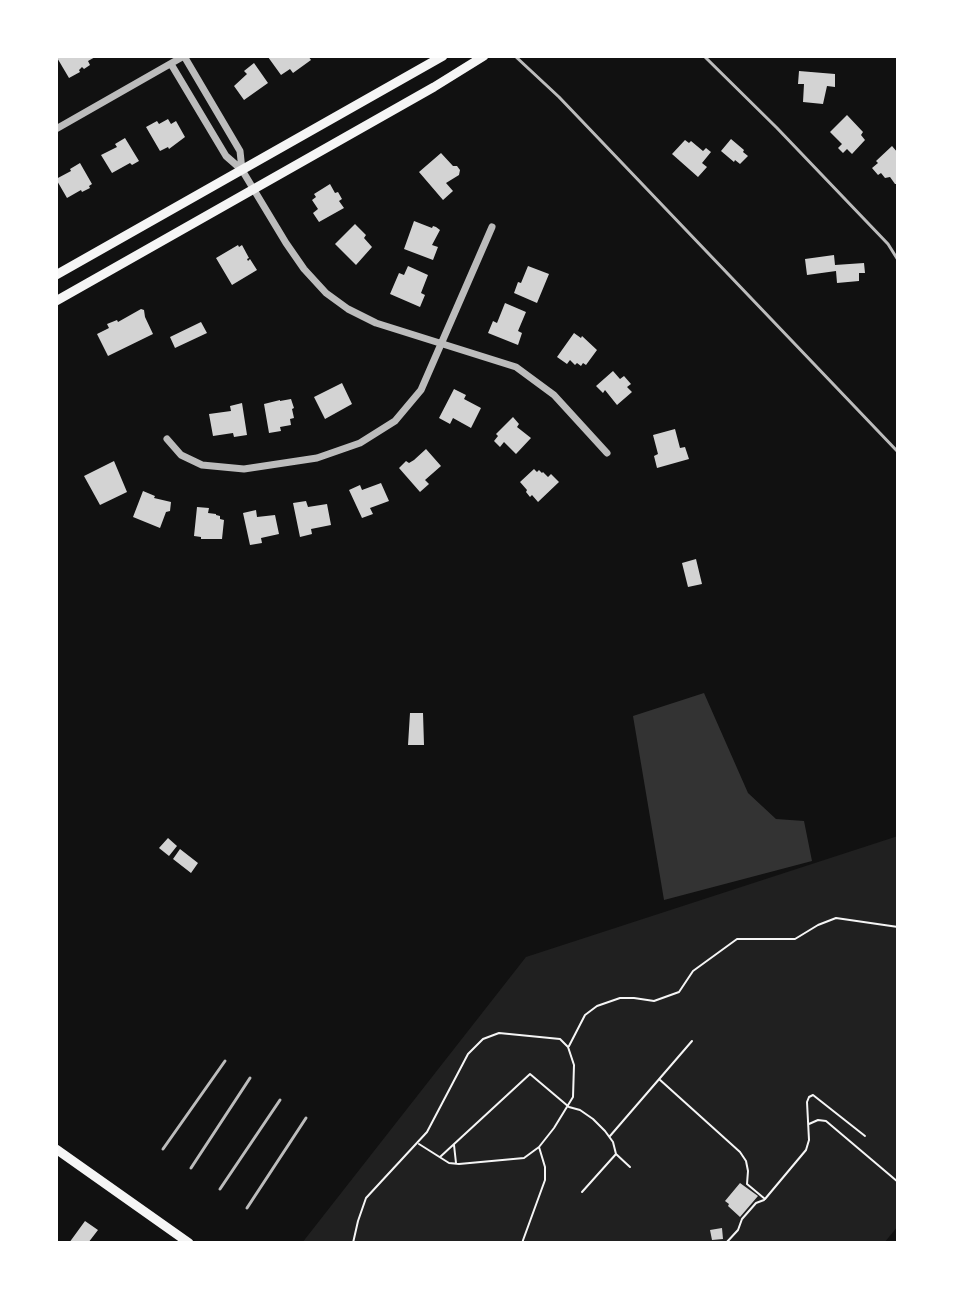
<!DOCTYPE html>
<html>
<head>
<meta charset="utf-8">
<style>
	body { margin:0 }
	#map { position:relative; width:954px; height:1299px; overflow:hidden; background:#111; font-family:"Noto Sans",sans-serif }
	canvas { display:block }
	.frame { position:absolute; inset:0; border:58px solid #fff; pointer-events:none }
</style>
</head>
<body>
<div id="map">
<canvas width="954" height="1299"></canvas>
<div class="frame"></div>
</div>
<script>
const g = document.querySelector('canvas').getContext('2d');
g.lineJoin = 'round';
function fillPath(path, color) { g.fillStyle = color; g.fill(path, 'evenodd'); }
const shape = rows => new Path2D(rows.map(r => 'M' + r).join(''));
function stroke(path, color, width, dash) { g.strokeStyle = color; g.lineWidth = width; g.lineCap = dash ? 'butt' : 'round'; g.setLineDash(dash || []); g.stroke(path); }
fillPath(shape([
	[898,836,898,1226,884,1243,302,1243,526,957]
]), '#202020');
fillPath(shape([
	[704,693,748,793,776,819,804,821,812,861,664,900,633,716]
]), '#333');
fillPath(shape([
	[56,56,97,56,88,61,90,65,84,69,82,67,79,70,80,72,69,78],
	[270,56,308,56,311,60,293,73,290,69,281,75,268,57],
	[254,63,268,83,244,100,234,86,247,74,244,71],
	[799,71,835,74,835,87,827,86,823,104,803,102,804,84,798,84],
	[847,115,863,132,861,135,865,140,852,154,847,149,843,153,838,148,842,144,830,132],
	[168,119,171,124,176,121,185,137,169,149,168,147,160,151,146,127,157,121,159,124],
	[125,138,139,161,132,165,130,163,112,173,101,155,117,147,115,144],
	[731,139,744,150,743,152,748,156,740,164,735,160,734,162,721,151],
	[685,140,689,143,691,141,703,151,706,148,711,152,702,163,707,167,698,177,672,154],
	[892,146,898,153,898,184,895,184,890,177,885,178,881,173,878,175,872,168,878,163,876,161],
	[441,153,453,166,457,166,460,170,459,175,446,183,453,191,443,200,419,172],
	[80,163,92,184,89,186,90,188,82,192,81,190,67,198,56,179,71,171,70,169],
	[330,184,335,193,338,192,342,199,339,201,344,208,319,222,313,213,318,209,312,200,316,197,314,194],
	[414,221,432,228,433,226,436,227,440,230,432,245,438,247,433,260,404,249],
	[355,224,366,235,364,238,372,247,356,265,335,244],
	[238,245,239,247,242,245,249,258,247,259,248,261,250,259,257,270,232,285,216,258],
	[834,255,835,265,864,263,865,273,859,273,859,281,837,283,836,271,807,275,805,259],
	[408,266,428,275,421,293,425,295,420,307,390,294,399,273,404,275],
	[528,266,549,274,537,303,514,293,518,282,521,283],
	[505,303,526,312,518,331,522,333,518,345,488,333,493,321,497,323],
	[141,309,144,310,145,317,153,334,108,356,97,334,109,328,107,324,117,320,118,322],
	[201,322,207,333,175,348,170,337],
	[574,333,581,338,582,336,597,350,586,365,583,363,581,366,577,363,575,365,570,360,567,364,557,357],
	[613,371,620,379,624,376,631,384,627,387,632,392,617,405,605,390,603,393,596,386],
	[342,383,352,404,325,419,314,397],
	[454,389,466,395,464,399,481,408,471,428,453,418,450,424,439,418],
	[291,399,294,408,292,409,294,418,290,419,291,425,280,427,281,431,269,433,264,404,280,400,280,401],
	[242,403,247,435,234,437,233,433,213,436,209,414,231,411,230,406],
	[513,417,519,424,517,427,531,438,516,454,504,442,500,447,494,441,498,436,496,434],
	[675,429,680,448,685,447,689,459,657,468,654,456,658,454,653,435],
	[426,449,441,466,425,480,429,484,420,492,399,468,406,461,409,463,414,460],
	[114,461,127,492,100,505,84,476],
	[534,469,537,472,539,470,542,473,543,472,548,477,551,474,559,482,538,502,532,495,530,497,526,492,527,490,520,482],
	[381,483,389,501,370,508,373,514,362,518,349,490,360,485,362,490],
	[143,491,155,496,154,498,171,502,170,511,166,512,160,528,133,517],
	[306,501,308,507,327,504,331,525,311,529,312,534,300,537,293,503],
	[197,507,209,508,208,513,216,514,216,515,220,516,220,519,224,520,222,539,201,539,201,537,194,536],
	[256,510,257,517,275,515,279,534,261,538,262,543,250,545,243,513],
	[696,559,702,584,688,587,682,563],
	[410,713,423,713,424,745,408,745],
	[168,838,177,846,169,856,159,848],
	[180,849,198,863,191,873,173,859],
	[740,1183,758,1196,740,1217,728,1206,729,1204,725,1201],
	[85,1221,98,1230,88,1243,69,1243],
	[722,1228,723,1239,712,1240,710,1230]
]), '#d3d3d3');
stroke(shape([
	[569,1046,585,1015,597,1006,620,998,634,998,654,1001,679,992,693,971,737,939,795,939,818,925,836,918,898,927],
	[659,1079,740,1152,746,1161,748,1171,747,1184,765,1199,806,1150,809,1140,807,1102,809,1097,813,1095,865,1136],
	[809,1124,818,1120,826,1121,898,1182],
	[610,1136,692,1041],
	[419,1144,449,1163,459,1164,524,1158,539,1147],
	[454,1145,456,1163],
	[440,1157,530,1074,569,1107,580,1110,593,1119,605,1131,613,1142,616,1154,630,1167],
	[582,1192,616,1154],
	[353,1243,358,1221,366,1198,427,1132,468,1054,483,1039,499,1033,560,1039,568,1047,574,1065,573,1097,554,1128,539,1147,545,1167,545,1180,522,1243],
	[726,1243,738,1230,742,1219,756,1203,764,1200]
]), '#f5f5f5', 2);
stroke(shape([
	[515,56,559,97,898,452],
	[704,56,777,128,888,244,898,260],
	[163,1149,225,1061],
	[191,1168,250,1078],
	[220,1189,280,1100],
	[247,1208,306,1118]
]), '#bcbcbc', 3);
stroke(shape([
	[171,64,226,156,242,170,240,151,184,56],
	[56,129,184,56],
	[242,170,286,243,304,269,326,293,348,309,376,323,516,367,554,395,607,453],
	[167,439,181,455,202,465,244,469,317,458,360,443,395,421,421,390,492,227]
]), '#bcbcbc', 7);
stroke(shape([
	[56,275,443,56],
	[56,301,434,87,484,56],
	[56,1149,189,1243]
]), '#f5f5f5', 9);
</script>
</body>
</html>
